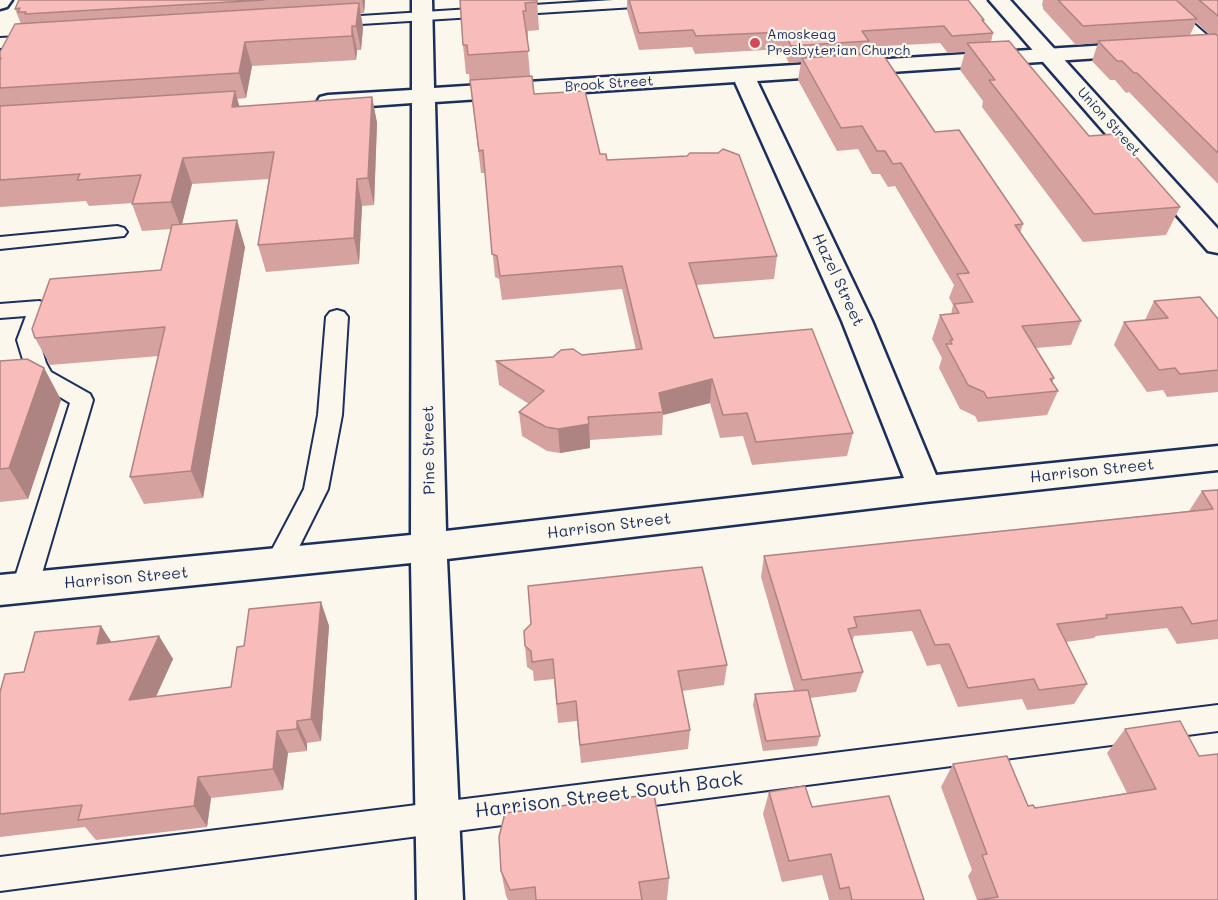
<!DOCTYPE html>
<html>
<head>
<meta charset="utf-8">
<style>
	body { margin:0 }
	canvas { display:block; background:#fbf7ec }
</style>
</head>
<body>
<canvas width="1218" height="900"></canvas>
<script>
const g = document.querySelector('canvas').getContext('2d');
g.lineJoin = 'round';
const shape = rows => new Path2D(rows.map(r => 'M' + r).join(''));
function stroke(path, color, width, dash) { g.strokeStyle = color; g.lineWidth = width; g.lineCap = dash ? 'butt' : 'round'; g.setLineDash(dash || []); g.stroke(path); }
function fillPath(path, color) { g.fillStyle = color; g.fill(path, 'evenodd'); }
function write(font, color, halo, rows, align = 'center') {
  g.font = font + ' Mali,sans-serif'; g.lineWidth = 4.5; g.setLineDash([]); g.textBaseline = 'middle'; g.strokeStyle = halo; g.fillStyle = color; for (const [text, x, y, turn = 0] of rows) {
    g.save(); g.translate(x, y); g.rotate((+turn || 0) * Math.PI / 180); g.textAlign = isNaN(turn) ? turn : align; if (halo) g.strokeText(text, 0, 0); g.fillText(text, 0, 0); g.restore();
  }
}
const lane = shape([
	[613,0,690,0,683,4,329,26,322,22,329,18,613,0],
	[1151,0,1167,0,1218,45,1218,58,1213,56,1151,0],
	[37,36,42,38,45,41,42,44,0,48,0,38,37,36],
	[117,226,124,228,127,232,124,236,0,249,0,237,117,226],
	[39,301,46,303,49,308,39,340,46,363,51,372,90,394,93,400,38,587,35,595,25,598,15,595,12,587,70,403,35,382,24,363,17,340,26,316,0,318,0,304,39,301],
	[337,310,344,312,348,317,342,415,328,489,287,571,278,574,269,571,265,563,304,489,318,415,326,317,330,312,337,310],
	[1218,705,1218,731,0,891,0,857,1218,705]
]);
const street = shape([
	[0,0,12,0,7,7,0,9,0,0],
	[412,0,432,0,434,88,1218,38,1218,50,757,81,872,321,936,475,1218,446,1218,470,925,502,447,559,463,900,417,900,411,563,0,605,0,575,411,535,412,103,328,109,320,107,317,102,320,97,328,95,412,90,412,0],
	[735,82,842,321,904,478,446,531,435,102,735,82]
]);
const secondary = shape([
	[989,0,1010,0,1218,229,1218,253,1208,251,989,0]
]);
stroke(lane, '#1b2f5e', 4);
stroke(street, '#1b2f5e', 5);
stroke(secondary, '#1b2f5e', 5);
fillPath(lane, '#fbf7ec');
fillPath(street, '#fbf7ec');
fillPath(secondary, '#fbf7ec');
fillPath(shape([
	[19,0,365,0,364,13,360,13,363,27,361,50,357,50,356,60,252,66,246,98,237,99,240,107,372,97,377,123,374,205,362,206,359,264,266,272,258,245,269,179,192,184,182,224,245,247,203,498,144,504,130,477,159,356,50,365,35,338,161,270,171,229,142,231,132,204,133,203,89,206,86,201,0,207,0,52,21,24,15,9],
	[460,0,537,0,539,30,528,31,528,39,527,39,530,76,534,94,607,160,777,256,774,279,696,285,714,338,853,433,847,456,752,465,743,436,720,438,710,403,663,415,662,435,590,440,590,448,560,453,547,451,522,436,519,412,529,404,499,385,496,361,636,350,622,289,502,300,499,279,495,277,485,173,481,173,469,74,466,74,463,45],
	[627,0,968,0,984,20,984,22,993,33,991,42,1089,136,1180,207,1166,235,1083,242,982,107,983,101,960,70,965,52,948,53,940,43,868,47,867,54,935,132,1023,224,1020,233,1081,321,1071,345,1036,348,1054,378,1052,383,1058,391,1047,415,978,422,975,416,960,409,939,368,942,358,932,339,940,315,951,314,953,305,949,298,954,285,895,186,888,187,880,174,872,174,858,149,837,151,798,80,801,62,789,63,782,49,695,54,692,47,639,50,627,10],
	[1043,0,1218,0,1218,184,1129,92,1126,93,1115,80,1110,80,1092,61,1098,43,1076,45,1043,9,1043,7,1042,5],
	[1196,22,1209,34,1190,35],
	[1154,301,1218,319,1218,392,1167,397,1163,390,1147,392,1114,345,1124,322,1145,320],
	[0,361,44,368,61,400,28,499,0,502],
	[1218,490,1218,639,1177,644,1167,628,1096,636,1094,638,1066,642,1087,684,1074,704,1027,710,1022,699,958,707,940,664,927,666,912,631,854,636,852,643,863,672,856,692,810,698,820,736,817,746,763,751,753,705,755,694,794,691,761,577,764,556,1189,511,1202,491],
	[321,602,329,626,321,741,307,743,307,751,288,753,283,790,211,798,207,827,96,840,85,827,0,837,0,692,24,672,101,626,111,642,159,636,173,659,156,697,231,687,244,646],
	[525,646,727,665,724,685,682,691,690,730,688,749,581,763,577,721,558,723,554,679,534,681,533,671,527,667],
	[1125,729,1199,756,1218,900,977,900,968,876,972,870,941,787,953,764,1028,806,1035,808,1127,793,1107,753],
	[769,792,812,807,924,900,829,900,822,875,782,882,763,814],
	[501,871,669,878,667,900,508,900,506,896]
]), '#d5a2a0');
fillPath(shape([
	[362,0,365,0,364,13],
	[359,3,363,27,361,50,356,26],
	[352,26,357,50,356,60,352,36],
	[245,42,252,66,246,98,239,73],
	[235,91,242,116,232,107],
	[372,97,377,123,374,205,368,178],
	[183,158,192,184,181,228,171,202],
	[357,179,362,206,359,264,354,238],
	[237,220,245,247,203,498,191,471],
	[44,368,61,400,28,499,9,468],
	[712,379,710,403,663,415,663,412,659,393],
	[589,424,590,448,560,453,558,429],
	[321,602,329,626,321,741,311,719],
	[101,626,116,649,97,644],
	[159,636,173,659,144,722,129,700],
	[297,721,307,743,307,751,297,729],
	[277,731,288,753,283,790,273,769],
	[198,777,211,798,207,827,194,806]
]), '#ae8482');
const building = shape([
	[19,0,264,0,25,14,26,12,18,12,20,8,15,9,19,0],
	[460,0,537,0,537,2,525,3,526,11,523,11,529,51,468,55,467,45,463,45,460,0],
	[629,0,968,0,984,20,982,20,993,33,952,36,944,26,862,31,869,41,791,46,784,32,696,36,693,30,639,33,629,0],
	[1058,0,1176,0,1197,19,1083,26,1058,0],
	[1199,0,1218,0,1218,16,1199,0],
	[359,3,356,26,352,26,352,36,245,42,239,73,0,88,0,60,1,58,0,58,0,52,15,24,359,3],
	[1215,34,1218,36,1218,153,1137,73,1134,73,1122,61,1117,61,1098,41,1215,34],
	[1009,41,1089,136,1116,134,1180,207,1094,214,989,80,995,80,967,43,1009,41],
	[882,53,935,132,959,130,1023,224,1015,225,1081,321,1022,326,1054,378,1050,379,1058,391,987,398,984,392,968,385,946,344,952,344,950,340,953,340,940,315,959,313,954,304,973,302,957,274,969,273,901,163,893,164,885,151,877,151,862,126,841,128,802,58,882,53],
	[532,76,534,94,585,91,600,154,606,154,607,160,687,156,690,153,718,153,723,149,739,155,777,256,689,263,714,338,812,329,853,433,756,442,747,413,723,415,712,379,659,393,663,412,588,417,589,424,558,429,546,427,519,412,544,391,496,361,553,357,561,350,573,349,582,355,642,349,622,266,500,276,497,256,492,254,483,150,479,151,470,80,532,76],
	[235,91,232,107,372,97,368,178,357,179,354,238,258,245,274,152,183,158,171,202,132,204,141,175,77,180,80,174,0,180,0,106,235,91],
	[237,220,191,471,130,477,165,327,35,338,32,329,50,279,161,270,172,225,237,220],
	[1200,297,1218,319,1218,370,1180,374,1175,368,1159,370,1124,322,1168,318,1154,301,1200,297],
	[27,359,44,368,9,468,0,469,0,361,27,359],
	[1218,490,1218,620,1192,624,1182,607,1106,615,1107,618,1057,624,1087,684,1039,690,1034,679,968,688,949,644,935,645,920,610,854,617,857,627,848,629,863,672,802,680,764,556,1213,509,1202,491,1218,490],
	[702,567,727,665,678,671,690,730,580,745,576,701,557,704,553,659,532,662,531,651,525,646,524,631,531,624,528,586,702,567],
	[321,602,311,719,297,721,297,729,277,731,273,769,198,777,194,806,78,820,82,805,0,814,0,692,5,674,24,672,35,632,101,626,97,644,159,636,129,700,231,687,237,647,244,646,249,609,321,602],
	[808,690,820,736,766,741,755,694,808,690],
	[1180,721,1199,756,1218,754,1218,900,978,900,998,897,982,855,987,854,953,764,1007,756,1028,806,1033,805,1035,808,1156,789,1125,729,1180,721],
	[805,786,812,807,889,796,924,900,852,900,849,887,840,889,831,854,789,861,769,792,805,786],
	[654,794,669,878,639,882,642,900,536,900,535,887,510,890,501,871,499,837,505,813,654,794]
]);
fillPath(building, '#f8bcba');
stroke(building, '#ae8482', 1.5);
for (const [x, y, r, color] of [
	[755,43,6,"#d1495b"]
]) { const dot = new Path2D(); dot.arc(x, y, r, 0, 2 * Math.PI); g.fillStyle = color; g.fill(dot); stroke(dot, '#fbf7ec', 2); }
write('14px', '#1b2f5e', '#fbf7ec', [
	["Amoskeag",767,35],
	["Presbyterian Church",767,51]
], 'left');
write('14px', '#1b2f5e', '#fbf7ec', [
	["Brook Street",609,84,-4],
	["Union Street",1109,122,48]
]);
write('16px', '#1b2f5e', '#fbf7ec', [
	["Hazel Street",838,280,65],
	["Pine Street",429,450,-91],
	["Harrison Street",1092,471,-6],
	["Harrison Street",609,526,-7],
	["Harrison Street",126,578,-5]
]);
write('20px', '#1b2f5e', '#fbf7ec', [
	["Harrison Street South Back",609,795,-7]
]);
</script>
</body>
</html>
